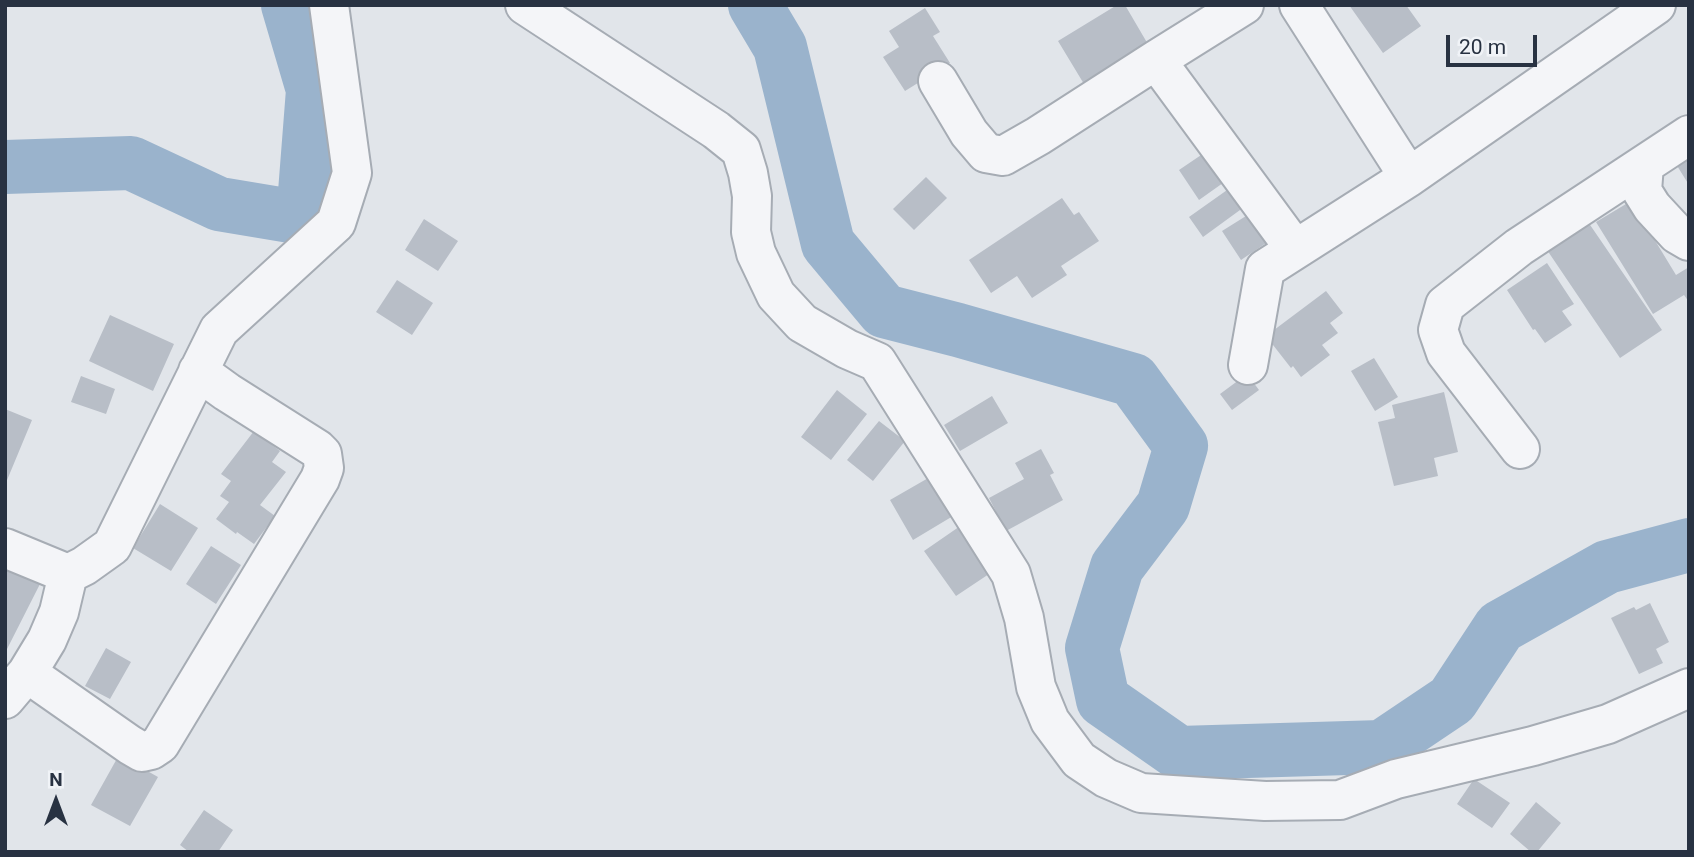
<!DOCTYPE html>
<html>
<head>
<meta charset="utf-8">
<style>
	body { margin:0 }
	#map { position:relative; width:1694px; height:857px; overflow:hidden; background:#e1e5ea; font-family:Roboto,sans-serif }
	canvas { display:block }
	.frame { position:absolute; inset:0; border:7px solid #283242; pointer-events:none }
	.north { position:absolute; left:21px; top:766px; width:70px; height:70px; -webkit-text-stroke:5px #f0f3f7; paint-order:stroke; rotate:0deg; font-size:19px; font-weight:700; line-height:28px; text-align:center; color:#283242 }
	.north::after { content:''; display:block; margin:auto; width:24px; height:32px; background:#283242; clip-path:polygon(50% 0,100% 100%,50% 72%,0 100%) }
	.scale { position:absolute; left:1446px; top:35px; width:91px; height:32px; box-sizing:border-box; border:4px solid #283242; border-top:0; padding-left:9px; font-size:21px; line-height:24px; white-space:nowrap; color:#283242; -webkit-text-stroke:5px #f0f3f7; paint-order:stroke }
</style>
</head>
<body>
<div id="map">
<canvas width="1694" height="857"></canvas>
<div class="frame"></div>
<div class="north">N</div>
<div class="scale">20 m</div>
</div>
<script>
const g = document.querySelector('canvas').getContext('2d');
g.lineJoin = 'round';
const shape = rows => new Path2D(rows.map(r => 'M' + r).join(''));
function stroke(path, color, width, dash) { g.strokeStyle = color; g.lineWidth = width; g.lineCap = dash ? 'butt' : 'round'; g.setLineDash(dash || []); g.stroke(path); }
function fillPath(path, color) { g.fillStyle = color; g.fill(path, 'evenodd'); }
stroke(shape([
	[755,5,780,47,828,244,884,311,958,330,1133,380,1181,446,1163,506,1117,567,1092,648,1103,700,1179,753,1382,747,1452,700,1500,627,1607,567,1689,545],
	[5,167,131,163,219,204,303,218,313,90,288,5]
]), '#9ab3cc', 54);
fillPath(shape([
	[1117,5,1125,5,1149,46,1084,84,1058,41],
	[1349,5,1406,5,1421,26,1383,53],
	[925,8,940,32,933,36,950,63,905,91,883,57,899,47,889,31],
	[1689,145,1689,185,1671,156],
	[1210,149,1230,178,1199,200,1179,170],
	[926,177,947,198,914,230,893,209],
	[1237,183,1251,202,1203,237,1189,217],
	[1062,198,1074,215,1079,212,1099,241,1061,266,1067,275,1032,298,1017,276,991,293,969,260],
	[1631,201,1676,275,1689,267,1689,302,1684,295,1653,314,1596,222],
	[1254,211,1272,239,1241,260,1222,231],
	[424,219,458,241,438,271,405,250],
	[1586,219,1662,330,1620,358,1545,247],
	[1547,263,1574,304,1562,311,1572,325,1545,343,1535,329,1533,330,1507,290],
	[397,280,433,303,412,335,376,312],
	[1326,291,1343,313,1330,323,1338,333,1322,345,1330,355,1301,377,1293,366,1291,368,1266,336],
	[110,315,174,344,153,391,89,361],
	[1374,358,1398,397,1375,411,1351,371],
	[1247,374,1259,390,1232,410,1220,394],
	[81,376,115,389,106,414,71,402],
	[837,390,867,414,831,460,801,437],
	[1444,392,1458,452,1434,458,1438,476,1394,486,1378,422,1395,418,1392,405],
	[992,396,1008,423,960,451,944,425],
	[5,409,32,420,5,485],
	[879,421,905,441,873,481,847,460],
	[254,431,280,451,272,462,286,472,260,505,275,516,254,544,237,532,236,534,216,519,229,502,220,496,231,481,221,474],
	[1041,449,1054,473,1050,475,1063,500,1006,531,989,498,1024,479,1015,463],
	[930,477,953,516,913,540,890,500],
	[160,504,198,528,171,571,133,548],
	[966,522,998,568,956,596,924,551],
	[211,546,241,565,216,604,186,584],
	[5,567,40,584,5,653],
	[1650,603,1669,642,1656,649,1663,663,1639,674,1611,618,1634,607,1636,610],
	[106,648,131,662,110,699,85,686],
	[119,755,158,777,130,826,91,805],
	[1474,779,1510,803,1492,828,1457,804],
	[1536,802,1561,823,1537,852,1531,852,1510,834],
	[204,810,233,830,218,852,189,852,180,845]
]), '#b8bec7');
const minor = shape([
	[525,5,716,130,741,150,748,173,752,196,751,232,756,253,776,295,802,323,847,349,877,362,1011,574,1024,618,1036,687,1050,721,1079,760,1106,778,1141,793,1265,801,1340,800,1396,779,1533,746,1608,724,1689,688],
	[1299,5,1409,177,1656,5],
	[1156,60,1295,249],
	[938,81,969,133,986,153,1003,156,1038,136,1156,60,1244,5],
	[1644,165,1642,191,1652,207,1677,234,1689,241],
	[1248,365,1265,269,1409,177],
	[1520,449,1446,353,1438,330,1445,305,1519,247,1689,135],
	[5,548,68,574,84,566,112,546,219,330,336,223,352,173,329,5],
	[27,673,130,745,142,752,151,750,160,744,320,479,324,468,322,454,317,449,227,392,198,371],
	[5,699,27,673,47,640,59,612,68,574]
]);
stroke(minor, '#a6acb4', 42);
stroke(minor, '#f4f5f8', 38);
</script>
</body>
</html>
